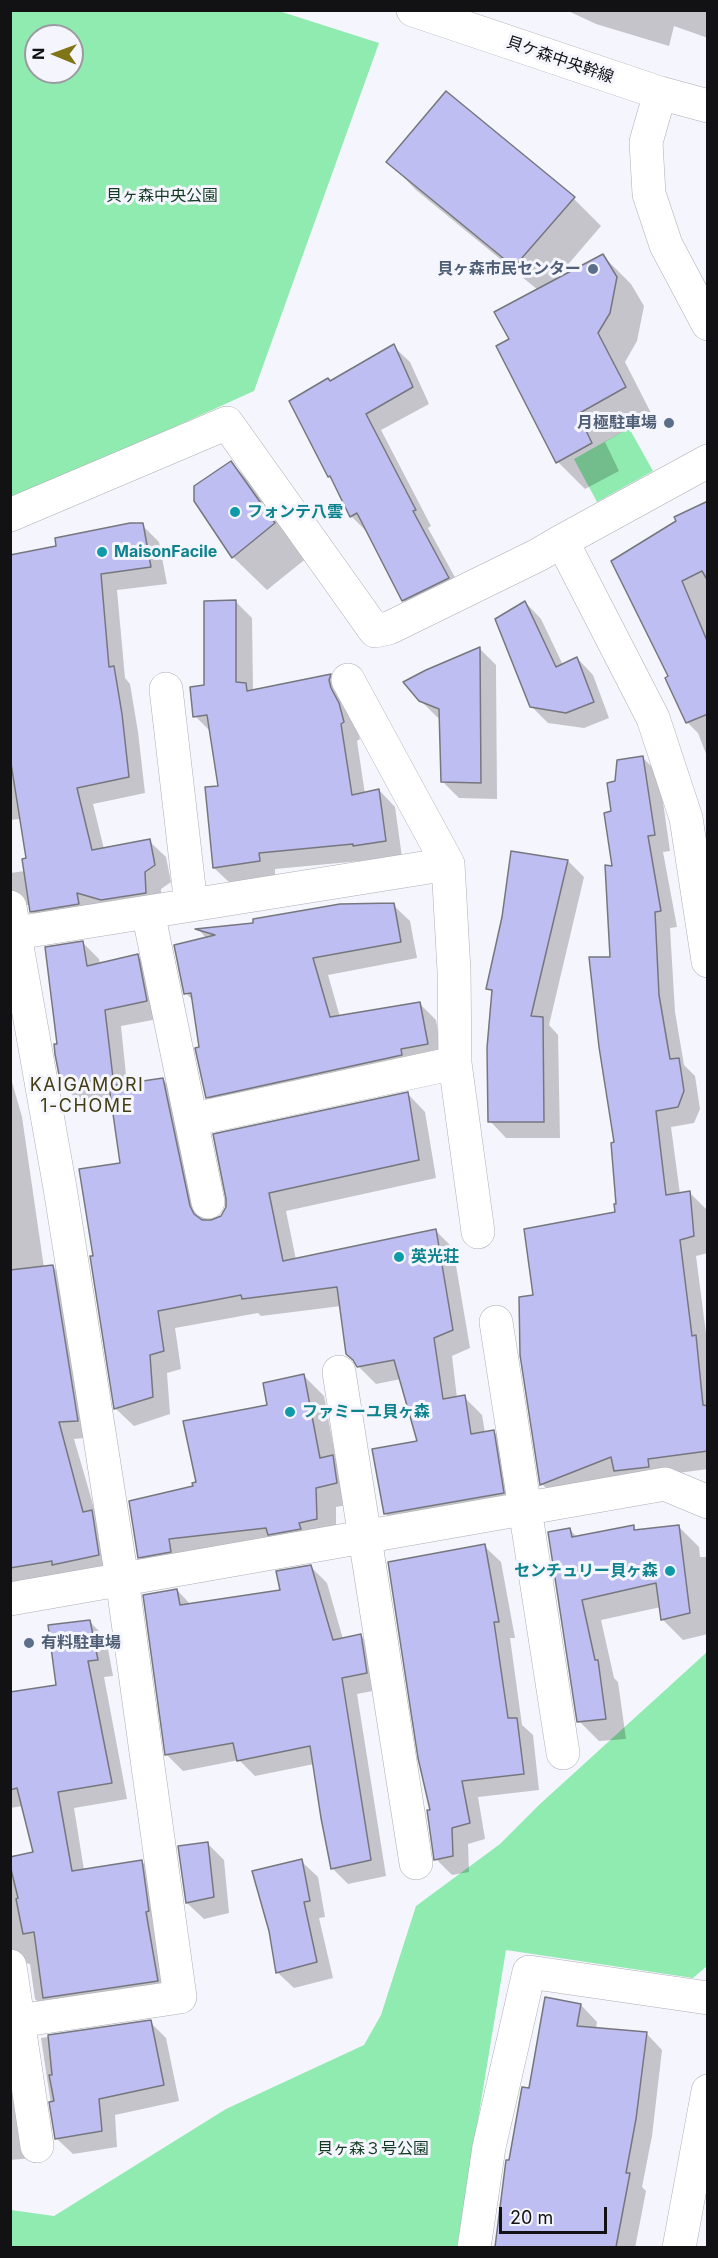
<!DOCTYPE html>
<html>
<head>
<meta charset="utf-8">
<style>
	body { margin:0 }
	#map { position:relative; width:718px; height:2258px; overflow:hidden; background:#f5f5fd; font-family:Inter,sans-serif }
	canvas { display:block }
	.frame { position:absolute; inset:0; border:12px solid #121215; pointer-events:none }
	.north { position:absolute; left:24px; top:24px; width:60px; height:60px; box-sizing:border-box; background:#f5f5fd; border:2px solid #9a9aa0; border-radius:50%; rotate:271deg; font-size:16px; font-weight:700; line-height:24px; text-align:center; color:#121215 }
	.north::after { content:''; display:block; margin:auto; width:21px; height:27px; background:#807417; clip-path:polygon(50% 0,100% 100%,50% 72%,0 100%) }
	.scale { position:absolute; left:499px; top:2207px; width:108px; height:27px; box-sizing:border-box; border:3px solid #121215; border-top:0; padding-left:8px; font-size:18px; line-height:21px; white-space:nowrap; color:#121215; -webkit-text-stroke:4px #f5f5fd; paint-order:stroke }
</style>
</head>
<body>
<div id="map">
<canvas width="718" height="2258"></canvas>
<div class="frame"></div>
<div class="north">N</div>
<div class="scale">20 m</div>
</div>
<script>
const g = document.querySelector('canvas').getContext('2d');
g.lineJoin = 'round';
function fillPath(path, color) { g.fillStyle = color; g.fill(path, 'evenodd'); }
const shape = rows => new Path2D(rows.map(r => 'M' + r).join(''));
function stroke(path, color, width, dash) { g.strokeStyle = color; g.lineWidth = width; g.lineCap = dash ? 'butt' : 'round'; g.setLineDash(dash || []); g.stroke(path); }
function write(font, color, halo, rows, align = 'center') {
  g.font = font + ' Inter,"Noto Sans JP",sans-serif'; g.lineWidth = 6; g.setLineDash([]); g.textBaseline = 'middle'; g.strokeStyle = halo; g.fillStyle = color; for (const [text, x, y, turn = 0] of rows) {
    g.save(); g.translate(x, y); g.rotate((+turn || 0) * Math.PI / 180); g.textAlign = isNaN(turn) ? turn : align; if (halo) g.strokeText(text, 0, 0); g.fillText(text, 0, 0); g.restore();
  }
}
fillPath(shape([
	[11,11,279,11,379,43,254,391,11,501],
	[36,36,72,36,72,72,36,72],
	[629,428,653,471,597,502,574,459],
	[707,1652,707,1966,693,1978,506,1950,457,2247,11,2248,11,2210,54,2216,226,2109,364,2045,381,2015,416,1906,500,1844,540,1804]
]), '#90ebb0');
fillPath(shape([
	[566,10,708,10,708,38,674,26,669,46,596,24],
	[446,94,574,199,601,226,553,282,603,256,631,284,644,306,637,341,625,362,652,415,605,442,619,471,585,489,558,462,511,340,538,290,416,190,389,162],
	[393,346,410,362,429,404,381,430,431,526,428,528,464,594,419,616,403,600,367,532,351,516,330,476,330,382],
	[231,463,264,496,308,557,267,590,233,557,196,501],
	[708,504,708,759,698,733,687,722,671,677,613,562],
	[142,525,159,542,167,584,117,590,125,678,130,684,138,732,145,793,93,804,104,849,149,841,166,857,171,882,161,889,162,910,48,928,31,911,29,905,24,905,10,915,10,873,25,871,27,859,20,819,10,820,10,762,13,762,58,547],
	[235,601,252,618,253,691,330,676,346,692,360,739,357,741,365,794,379,790,395,807,402,857,275,869,275,877,231,884,214,868,220,788,211,732,195,716],
	[525,602,541,619,563,665,577,658,593,675,609,718,584,728,548,723,531,706],
	[480,649,496,665,497,799,459,798,443,782,441,719,437,717,420,700],
	[642,757,659,774,670,851,663,852,677,927,670,928,675,1012,684,1065,695,1076,700,1109,694,1123,671,1127,680,1194,690,1193,706,1209,708,1253,696,1256,708,1349,708,1469,663,1475,558,1500,542,1484,618,1205,611,958,613,812,617,783],
	[568,861,584,877,549,1025,558,1035,560,1138,506,1138,490,1121,494,994,488,988],
	[393,905,410,921,417,958,328,975,340,1017,420,1004,436,1020,443,1060,223,1113,207,1097,194,1002,186,993,207,939,199,930],
	[83,943,99,959,100,965,137,956,153,972,163,1018,121,1026,127,1085,163,1080,181,1098,206,1221,222,1217,408,1094,425,1112,436,1178,286,1211,296,1260,435,1230,453,1248,470,1348,452,1356,457,1398,464,1397,482,1415,485,1433,493,1431,511,1449,521,1511,403,1531,386,1514,419,1442,401,1379,376,1384,358,1366,341,1306,261,1316,258,1313,175,1328,181,1369,167,1373,170,1414,134,1426,116,1409,92,1258,94,1257,122,1164,112,1096,78,1101,62,1084,58,1045],
	[10,1075,22,1117,44,1268,53,1267,70,1284,94,1437,74,1439,96,1515,115,1572,10,1587],
	[304,1376,324,1396,336,1460,353,1477,357,1503,336,1507,336,1539,159,1577,139,1557,198,1483,269,1407],
	[678,1526,699,1547,700,1557,708,1557,708,1634,683,1640,662,1619,661,1607,601,1620,614,1678,618,1682,626,1739,599,1741,579,1721,570,1530,577,1537,633,1527,638,1532],
	[484,1546,501,1562,515,1638,510,1638,522,1725,533,1735,539,1790,478,1797,485,1839,468,1844,469,1872,452,1875,436,1859,432,1811],
	[311,1567,327,1583,343,1639,361,1636,377,1652,383,1689,357,1694,386,1876,348,1884,332,1868,314,1764,255,1776,239,1760,183,1771,167,1755,177,1590,191,1605,282,1591],
	[89,1621,106,1638,113,1676,104,1677,127,1799,74,1808,84,1870,141,1861,158,1877,173,1996,52,2015,35,1999,30,1964,24,1963,10,1973,10,1858,34,1853,23,1806,10,1808,10,1693,58,1686],
	[208,1844,224,1860,229,1913,204,1919,187,1903],
	[301,1861,318,1877,325,1917,319,1918,333,1978,294,1988,277,1972],
	[581,2005,597,2022,596,2029,646,2033,662,2050,652,2136,642,2187,646,2191,635,2248,496,2248,499,2218,511,2162,530,2090],
	[10,2009,33,2158,10,2160],
	[150,2022,166,2038,179,2101,115,2115,117,2147,73,2154,56,2138,41,2038]
]), '#0003');
const building = shape([
	[446,91,575,197,514,267,386,162,446,91],
	[603,254,617,277,610,313,598,333,626,387,578,414,592,443,556,463,496,346,509,339,494,312,603,254],
	[394,344,413,387,366,414,416,510,413,511,449,578,402,601,357,513,350,517,330,476,328,477,289,401,328,378,330,381,394,344],
	[231,461,275,523,232,558,194,501,194,486,231,461],
	[708,501,708,581,702,571,682,581,708,643,708,714,686,723,665,678,668,676,611,561,676,521,674,517,708,501],
	[130,523,143,523,151,567,101,574,109,667,114,666,122,714,129,777,77,788,92,850,150,839,155,865,145,872,146,893,101,900,77,893,79,904,30,912,22,859,26,858,10,757,10,555,56,546,55,538,130,523],
	[236,600,236,682,246,683,247,691,331,674,329,680,331,688,339,703,344,722,341,724,352,795,379,789,386,841,353,846,353,844,259,853,260,861,213,868,205,787,218,786,207,715,193,717,190,687,204,685,204,601,236,600],
	[525,601,556,667,577,657,594,702,566,713,530,707,495,619,525,601],
	[480,647,481,783,441,782,439,709,419,701,403,682,426,670,480,647],
	[643,756,655,835,648,836,661,911,655,912,659,995,670,1059,679,1058,684,1091,678,1107,656,1111,666,1195,690,1191,694,1236,680,1240,692,1336,696,1335,703,1405,708,1406,708,1451,648,1459,649,1467,614,1471,611,1457,540,1485,520,1355,519,1297,533,1295,524,1229,615,1212,614,1204,616,1204,611,1143,614,1142,599,1047,589,957,610,957,605,865,612,866,604,813,611,811,607,783,615,781,617,760,643,756],
	[511,851,568,860,531,1016,543,1017,544,1122,488,1122,487,1048,492,990,486,989,502,917,511,851],
	[394,903,401,942,313,958,330,1017,420,1002,428,1044,401,1049,402,1055,206,1098,195,1048,199,1047,191,993,184,994,174,945,215,935,195,929,253,923,253,919,340,904,394,903],
	[83,941,87,966,138,954,147,1001,105,1010,113,1078,61,1085,55,1054,54,1044,57,1044,45,947,83,941],
	[163,1078,190,1206,194,1214,202,1220,211,1220,221,1216,226,1207,226,1199,213,1134,408,1092,419,1160,269,1193,283,1261,436,1229,453,1330,434,1338,443,1399,465,1395,471,1434,494,1430,504,1493,384,1514,372,1449,417,1441,394,1360,357,1367,353,1360,346,1354,337,1287,242,1299,241,1295,158,1311,164,1351,150,1355,153,1397,114,1409,90,1256,93,1256,79,1169,120,1163,109,1086,163,1078],
	[53,1265,78,1421,59,1422,83,1512,92,1510,99,1555,52,1565,52,1561,10,1568,10,1270,53,1265],
	[304,1374,320,1458,333,1455,337,1483,316,1488,317,1519,299,1523,301,1529,268,1535,266,1528,169,1539,171,1552,138,1558,129,1501,193,1486,192,1483,196,1482,183,1421,267,1405,263,1383,304,1374],
	[634,1525,634,1530,679,1525,690,1613,661,1620,656,1583,582,1600,595,1660,598,1660,606,1719,577,1722,548,1532,570,1528,572,1537,634,1525],
	[485,1544,499,1622,494,1622,508,1718,517,1718,524,1774,462,1781,470,1823,452,1828,453,1856,434,1860,427,1810,430,1810,418,1758,388,1562,485,1544],
	[311,1565,333,1640,361,1634,367,1673,342,1678,371,1860,331,1869,321,1818,310,1746,237,1761,233,1743,165,1755,143,1595,177,1589,180,1605,280,1590,276,1571,311,1565],
	[90,1620,98,1660,88,1661,112,1783,58,1792,72,1871,142,1860,149,1911,146,1912,158,1981,43,1998,34,1932,23,1934,16,1899,18,1898,10,1865,10,1857,33,1852,17,1788,10,1790,10,1692,56,1685,48,1625,90,1620],
	[208,1842,214,1897,186,1903,178,1846,208,1842],
	[302,1859,310,1901,304,1902,317,1962,276,1973,269,1931,252,1871,302,1859],
	[545,1997,581,2004,577,2026,647,2032,636,2119,626,2173,630,2173,616,2247,495,2247,506,2160,509,2160,522,2087,529,2088,545,1997],
	[151,2020,164,2085,99,2099,102,2131,55,2139,49,2102,54,2101,49,2075,52,2075,48,2035,151,2020]
]);
fillPath(building, '#bebef2');
stroke(building, '#76777e', 1.5);
const minor = shape([
	[413,10,660,93,708,106],
	[660,93,646,142,649,194,666,245,708,324],
	[708,461,562,541,653,718,686,818,708,961],
	[10,515,227,423,375,631,389,628,538,555,562,541],
	[166,689,191,905],
	[448,864,454,971,455,1063,478,1232],
	[10,907,60,1188,99,1432,122,1579,180,1997,18,2021],
	[148,912,208,1202],
	[10,934,448,864,348,680],
	[191,1120,455,1063],
	[496,1322,563,1753],
	[339,1372,416,1863],
	[10,1599,665,1484,708,1502],
	[10,1966,37,2146],
	[474,2248,489,2147,529,1972,708,1998],
	[679,2248,708,2091]
]);
stroke(minor, '#adadb5', 34);
stroke(minor, '#fff', 33);
for (const [x, y, r, color] of [
	[593,269,6,"#5c6f8a"],
	[669,423,6,"#5c6f8a"],
	[235,512,6,"#0f9aa8"],
	[102,552,6,"#0f9aa8"],
	[399,1257,6,"#0f9aa8"],
	[290,1412,6,"#0f9aa8"],
	[670,1571,6,"#0f9aa8"],
	[29,1643,6,"#5c6f8a"]
]) { const dot = new Path2D(); dot.arc(x, y, r, 0, 2 * Math.PI); g.fillStyle = color; g.fill(dot); stroke(dot, '#f5f5fd', 2); }
write('16px', '#121215', '#f5f5fd', [
	["貝ケ森中央幹線",560,60,19]
]);
write('16px', '#133a23', '#f5f5fd', [
	["貝ヶ森中央公園",162,196],
	["貝ヶ森３号公園",373,2149]
]);
write('bold 16px', '#4e5e75', '#f5f5fd', [
	["貝ヶ森市民センター",581,269],
	["月極駐車場",657,423],
	["有料駐車場",41,1643,"left"]
], 'right');
write('bold 16px', '#0d838f', '#f5f5fd', [
	["フォンテ八雲",247,512],
	["MaisonFacile",114,552],
	["英光荘",411,1257],
	["ファミーユ貝ヶ森",302,1412],
	["センチュリー貝ヶ森",658,1571,"right"]
], 'left');
g.letterSpacing = '1.5px';
write('18px', '#433d14', '#f5f5fd', [
	["KAIGAMORI",87,1086],
	["1-CHOME",87,1107]
]);
g.letterSpacing = '0px';
</script>
</body>
</html>
